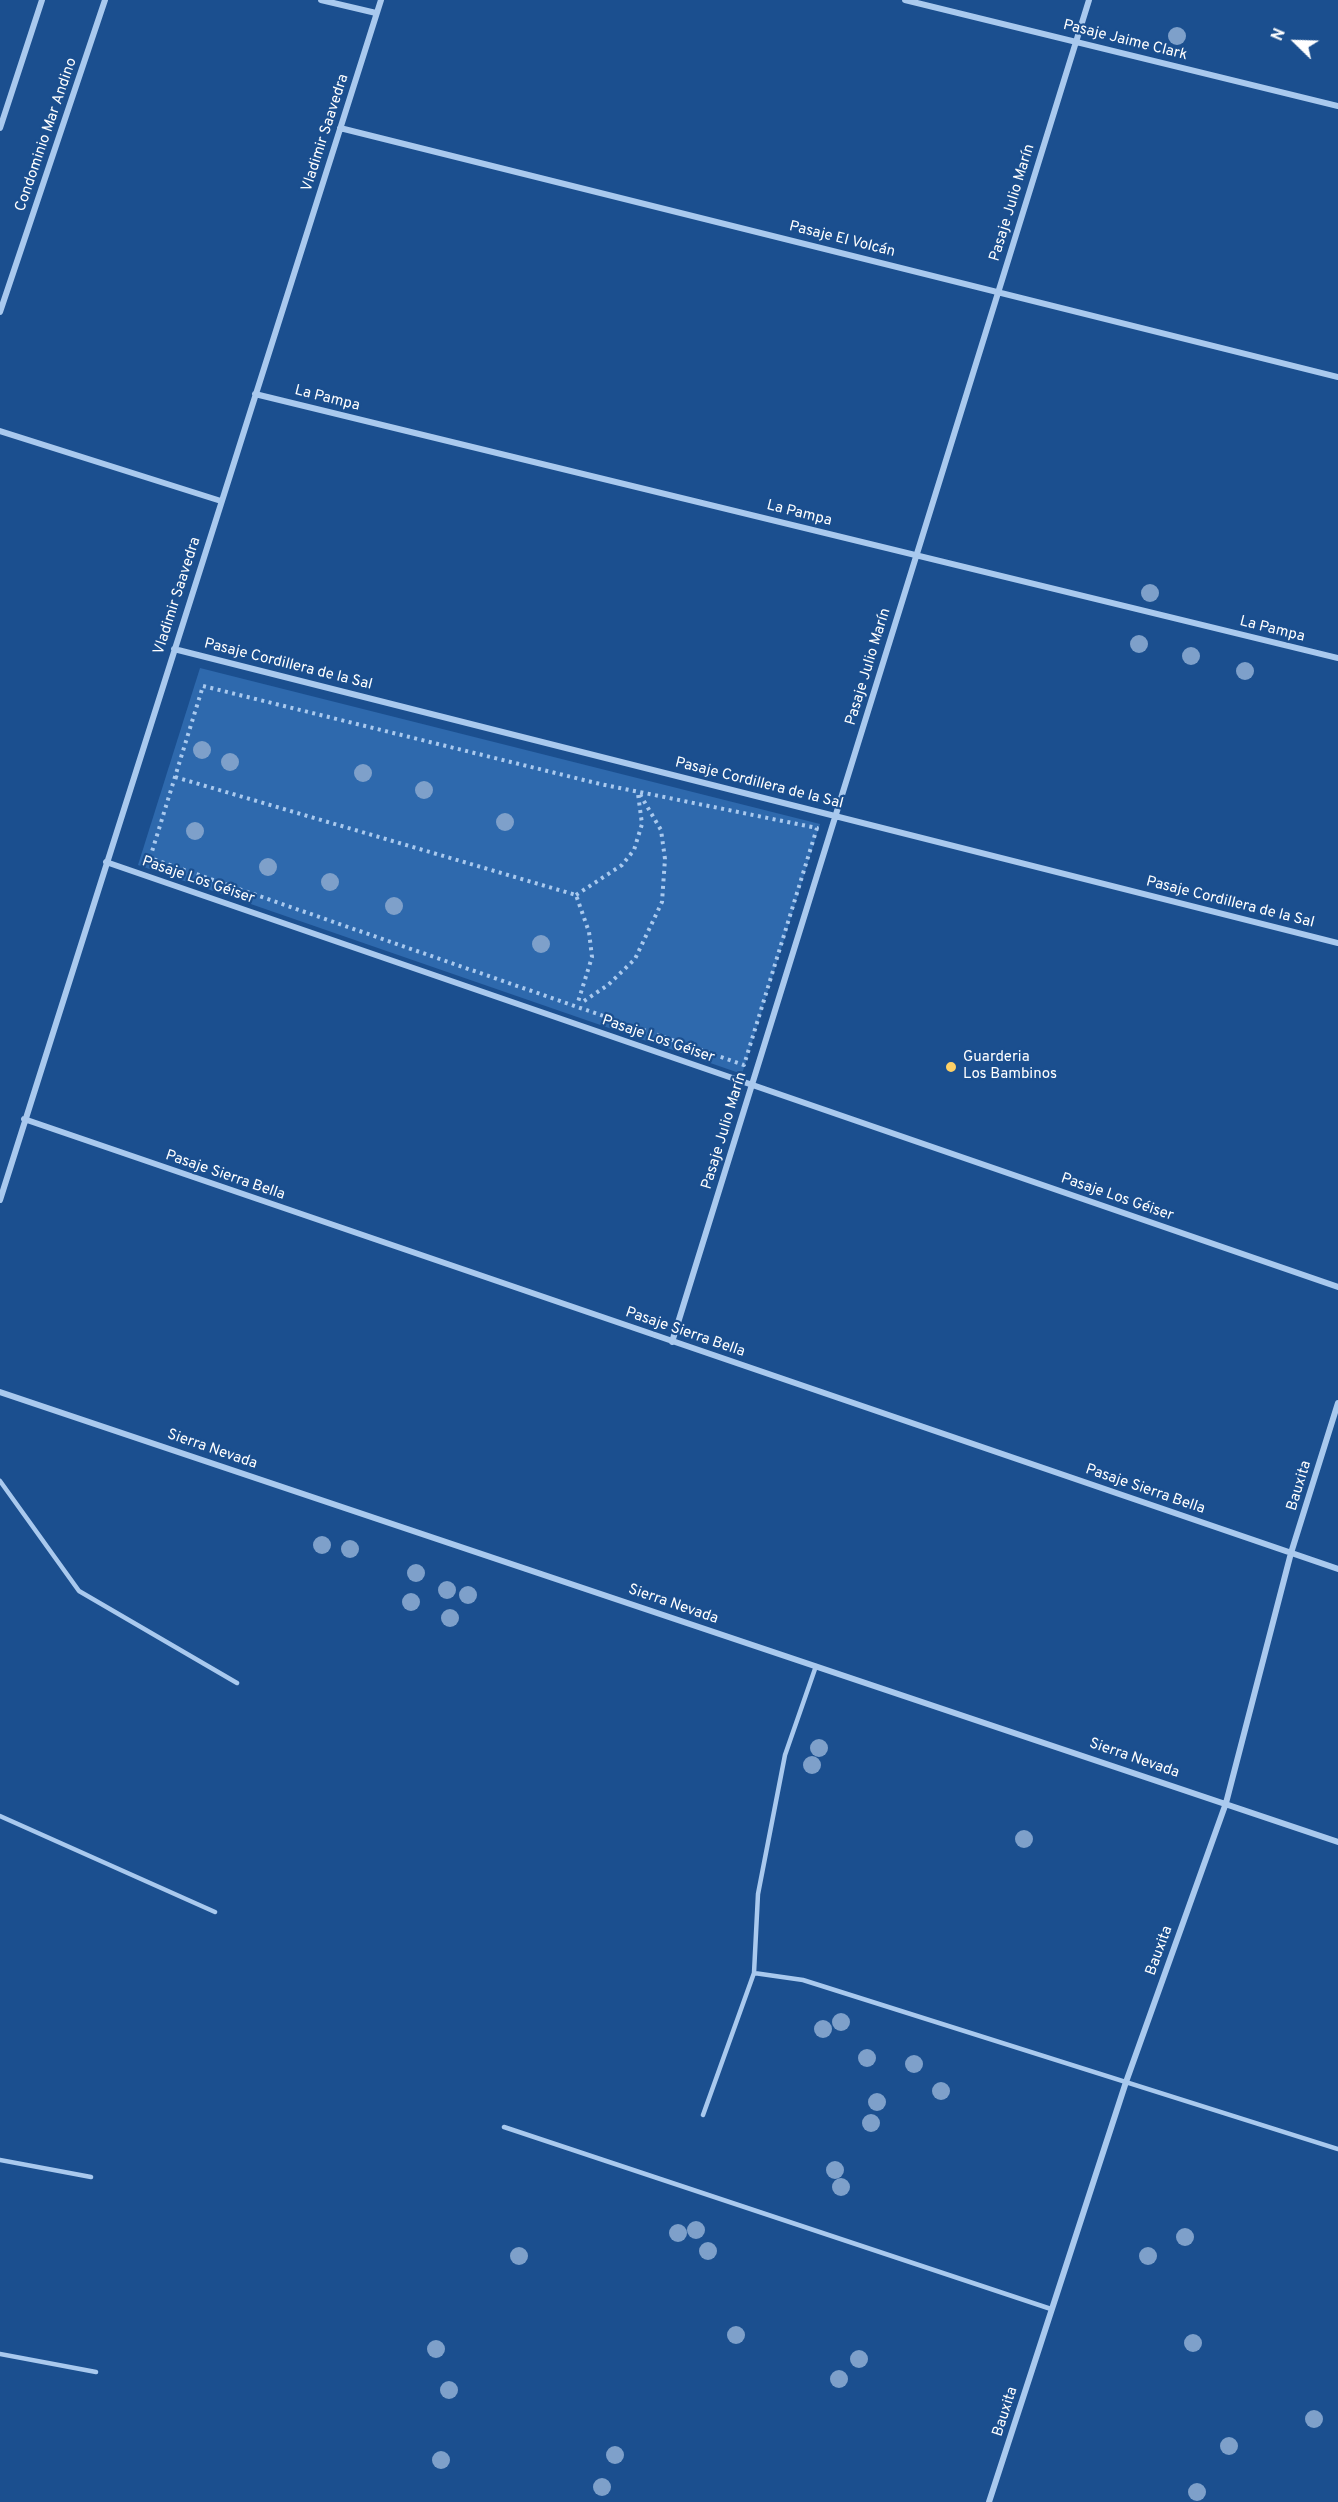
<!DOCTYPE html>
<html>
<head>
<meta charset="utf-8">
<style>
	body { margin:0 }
	#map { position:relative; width:1338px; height:2502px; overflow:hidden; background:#1b4f8f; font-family:Overpass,sans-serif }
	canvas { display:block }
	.north { position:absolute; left:1266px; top:12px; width:60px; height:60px; -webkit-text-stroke:4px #1b4f8f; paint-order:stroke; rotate:293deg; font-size:16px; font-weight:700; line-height:24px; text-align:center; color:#fff }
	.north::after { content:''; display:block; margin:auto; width:21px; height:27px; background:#fff; clip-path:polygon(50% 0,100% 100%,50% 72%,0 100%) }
</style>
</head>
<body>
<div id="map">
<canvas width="1338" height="2502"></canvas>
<div class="north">N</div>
</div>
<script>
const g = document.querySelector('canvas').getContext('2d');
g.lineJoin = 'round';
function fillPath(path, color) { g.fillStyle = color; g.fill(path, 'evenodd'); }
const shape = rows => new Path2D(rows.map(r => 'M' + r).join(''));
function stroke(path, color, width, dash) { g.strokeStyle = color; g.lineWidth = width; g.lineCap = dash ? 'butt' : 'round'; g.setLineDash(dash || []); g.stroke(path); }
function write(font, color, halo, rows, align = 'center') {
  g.font = font + ' Overpass,sans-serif'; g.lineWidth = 4.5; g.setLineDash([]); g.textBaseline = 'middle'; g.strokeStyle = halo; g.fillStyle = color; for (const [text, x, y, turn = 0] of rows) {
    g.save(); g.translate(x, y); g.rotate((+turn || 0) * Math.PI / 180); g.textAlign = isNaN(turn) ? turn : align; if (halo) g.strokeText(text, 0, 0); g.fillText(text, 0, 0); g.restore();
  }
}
fillPath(shape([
	[200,668,820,824,742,1074,138,865]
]), '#2e69ad');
stroke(shape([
	[203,686,600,784,817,828,744,1065,150,858,203,686],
	[175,777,576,895,589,932,592,957,578,1002],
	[576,895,622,865,634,850,642,824,638,794],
	[584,1001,608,985,635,959,662,902,665,859,661,830,638,791]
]), '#a9c9ee', 4, [3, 4.5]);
stroke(shape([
	[0,1481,79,1591,237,1683],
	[0,1816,215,1912],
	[754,1973,803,1980,1338,2149],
	[703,2115,754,1973,758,1894,785,1755,816,1666],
	[504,2127,1051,2309],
	[0,2160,91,2177],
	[0,2354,96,2372]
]), '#a9c9ee', 4.5);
stroke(shape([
	[321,0,376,13],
	[905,0,1338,106],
	[0,128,42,0],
	[340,128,1338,377],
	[0,312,105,0],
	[255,394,1338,658],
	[0,431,221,501],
	[174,649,1338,943],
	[106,862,1338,1287],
	[24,1119,1338,1569],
	[0,1200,381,0],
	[672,1342,1089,0],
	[0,1392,1338,1842],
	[989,2502,1126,2082,1226,1803,1291,1553,1338,1403]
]), '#a9c9ee', 6);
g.fillStyle = '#7ea0ca';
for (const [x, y] of [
	[1177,36],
	[1150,593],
	[1139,644],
	[1191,656],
	[1245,671],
	[202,750],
	[230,762],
	[363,773],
	[424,790],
	[505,822],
	[195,831],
	[268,867],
	[330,882],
	[394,906],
	[541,944],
	[322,1545],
	[350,1549],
	[416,1573],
	[447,1590],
	[468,1595],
	[411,1602],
	[450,1618],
	[819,1748],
	[812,1765],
	[1024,1839],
	[841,2022],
	[823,2029],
	[867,2058],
	[914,2064],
	[941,2091],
	[877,2102],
	[871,2123],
	[835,2170],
	[841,2187],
	[696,2230],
	[678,2233],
	[1185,2237],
	[708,2251],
	[519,2256],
	[1148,2256],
	[736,2335],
	[1193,2343],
	[436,2349],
	[859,2359],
	[839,2379],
	[449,2390],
	[1314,2419],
	[1229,2446],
	[615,2455],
	[441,2460],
	[602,2487],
	[1197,2492]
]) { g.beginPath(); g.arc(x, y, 9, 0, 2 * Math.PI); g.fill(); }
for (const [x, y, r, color] of [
	[951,1067,6,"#ffd166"]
]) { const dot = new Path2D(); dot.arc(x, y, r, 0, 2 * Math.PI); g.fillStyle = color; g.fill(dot); stroke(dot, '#1b4f8f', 2); }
write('15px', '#fff', '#1b4f8f', [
	["Pasaje Jaime Clark",1125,41,14],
	["Vladimir Saavedra",326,133,-72],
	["Condominio Mar Andino",47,135,-71],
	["Pasaje Julio Marín",1013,203,-73],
	["Pasaje El Volcán",842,240,14],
	["La Pampa",327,399,14],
	["La Pampa",799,514,14],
	["Vladimir Saavedra",178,596,-72],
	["La Pampa",1272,630,14],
	["Pasaje Cordillera de la Sal",288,665,14],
	["Pasaje Julio Marín",869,667,-73],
	["Pasaje Cordillera de la Sal",759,784,14],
	["Pasaje Los Géiser",198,881,19],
	["Pasaje Cordillera de la Sal",1230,903,14],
	["Pasaje Los Géiser",658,1040,19],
	["Pasaje Julio Marín",725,1131,-73],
	["Pasaje Sierra Bella",225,1176,19],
	["Pasaje Los Géiser",1117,1198,19],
	["Pasaje Sierra Bella",685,1333,19],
	["Sierra Nevada",212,1450,19],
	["Bauxita",1300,1486,-73],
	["Pasaje Sierra Bella",1145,1490,19],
	["Sierra Nevada",673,1605,19],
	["Sierra Nevada",1134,1759,19],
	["Bauxita",1160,1951,-70],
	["Bauxita",1006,2412,-72]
]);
write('15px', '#fff', '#1b4f8f', [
	["Guarderia",963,1058],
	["Los Bambinos",963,1075]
], 'left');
</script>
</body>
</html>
